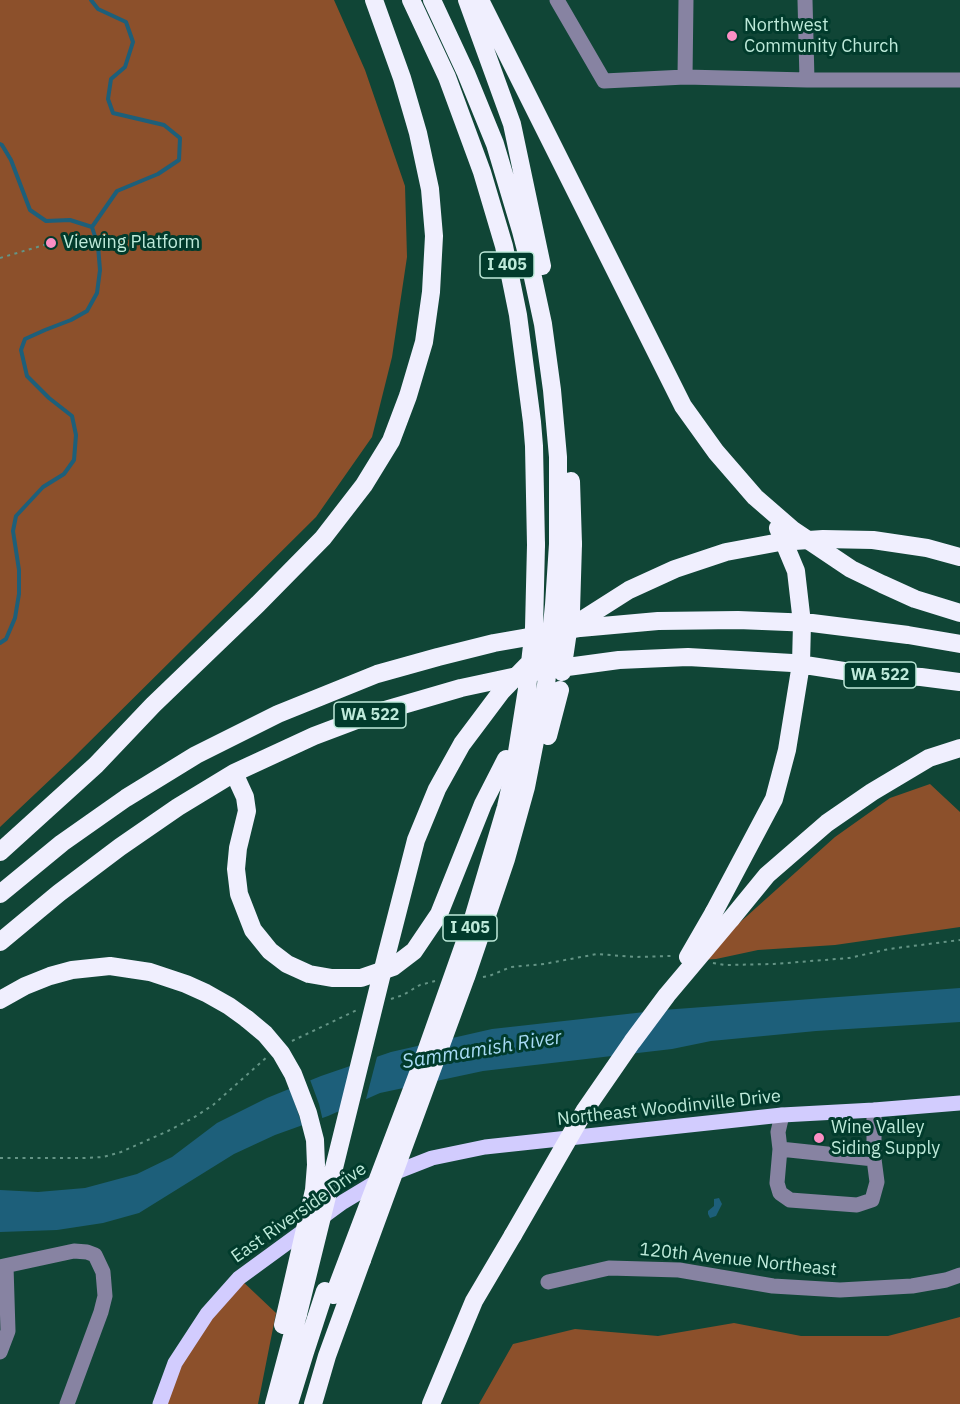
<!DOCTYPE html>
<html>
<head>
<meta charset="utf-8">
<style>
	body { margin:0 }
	canvas { display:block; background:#104536 }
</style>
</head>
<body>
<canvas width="960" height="1404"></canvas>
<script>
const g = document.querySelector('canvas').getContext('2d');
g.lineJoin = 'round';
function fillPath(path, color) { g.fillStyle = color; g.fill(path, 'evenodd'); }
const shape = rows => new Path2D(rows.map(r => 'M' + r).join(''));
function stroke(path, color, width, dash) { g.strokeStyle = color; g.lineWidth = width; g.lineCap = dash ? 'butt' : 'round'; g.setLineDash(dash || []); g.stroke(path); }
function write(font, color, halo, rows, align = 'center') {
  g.font = font + ' "IBM Plex Sans",sans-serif'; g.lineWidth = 6; g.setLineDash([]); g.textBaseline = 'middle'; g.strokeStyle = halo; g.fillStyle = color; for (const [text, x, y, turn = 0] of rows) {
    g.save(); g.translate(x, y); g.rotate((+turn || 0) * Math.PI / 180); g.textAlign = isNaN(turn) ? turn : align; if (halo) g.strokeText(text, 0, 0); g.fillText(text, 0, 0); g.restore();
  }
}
fillPath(shape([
	[0,0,334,0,365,70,405,186,407,257,392,357,372,437,316,517,72,759,0,827],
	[930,784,960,812,960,927,835,945,758,950,716,959,698,960,835,837,890,798],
	[239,1278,276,1313,258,1404,160,1404,175,1363],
	[960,1317,960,1404,479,1404,513,1344,575,1329,658,1336,734,1323,801,1336,888,1336]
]), '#8c502b');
fillPath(shape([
	[960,988,960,1022,816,1031,711,1041,672,1049,483,1071,380,1093,328,1116,275,1135,234,1154,139,1213,103,1223,57,1230,0,1232,0,1190,38,1192,85,1188,137,1174,172,1157,217,1123,267,1098,321,1076,391,1052,492,1029,663,1010],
	[719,1198,722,1204,716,1216,710,1218,708,1214,708,1211,714,1206,714,1199]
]), '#1d5f7a');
fillPath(shape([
	[378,1053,365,1103,342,1114,356,1061],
	[309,1077,319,1104,323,1121,303,1128,289,1086]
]), '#104536');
stroke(shape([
	[91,0,98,9,126,22,133,42,125,67,111,79,108,99,113,113,164,125,180,138,179,160,158,174,117,191,92,227],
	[0,144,2,145,11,160,30,210,46,221,70,220,92,227,98,246,100,270,97,293,87,311,71,320,45,330,25,339,21,350,27,376,49,398,72,416,76,435,74,460,64,474,43,487,16,516,13,531,19,570,19,594,15,618,6,639,0,643]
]), '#1d5f7a', 4);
stroke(shape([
	[0,258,51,243],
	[713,963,725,965,774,964,849,958,889,949,960,940],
	[483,977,489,976,511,967,544,964,597,954,635,957,672,956],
	[391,999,403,995,420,985,435,981],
	[292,1041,357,1010],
	[0,1158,85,1158,103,1157,121,1152,168,1131,193,1118,213,1105,267,1057]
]), '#649485', 2, [3, 4.5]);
stroke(shape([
	[557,0,604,81,685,77,807,80,960,80],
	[805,0,807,80],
	[685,77,686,0],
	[782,1115,778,1132,780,1149,874,1159,874,1110],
	[780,1149,777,1183,780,1193,790,1200,857,1205,872,1200,877,1182,874,1159],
	[0,1267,74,1251,87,1252,95,1255,103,1272,105,1296,101,1312,67,1404],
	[548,1282,609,1268,679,1270,773,1286,840,1290,912,1286,946,1280,960,1275],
	[0,1352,8,1331,6,1266]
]), '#8783a2', 15);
stroke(shape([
	[160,1404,175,1363,207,1314,239,1278,343,1202,386,1176,432,1158,485,1147,782,1115,874,1110,960,1103]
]), '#d2ccfe', 15);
stroke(shape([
	[411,0,447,77,482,172,504,246,518,315,532,422,534,446,536,545],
	[432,0,466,73,495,144,521,231,532,273,543,324,552,390,558,457,558,544],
	[467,0,512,124,542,266],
	[480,0,683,406,716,452,755,497,793,530,851,569,882,584,915,599,960,613],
	[571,481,573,544],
	[234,773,245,797,247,811,238,848,236,869,239,894,253,930,270,951,287,964,309,974,332,978,361,978,393,967,414,951,439,914,483,804,506,759],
	[0,852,96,765,153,705,258,604,323,538,364,485,391,441,408,396,424,342,431,292,434,236,430,189,418,133,402,78,374,0],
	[0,894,62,843,126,798,196,755,278,714,377,674,438,657,494,643,580,628,658,621,738,620,812,623,908,635,960,644],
	[714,912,774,799,787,750,801,664,802,623,796,571,778,528],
	[731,919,767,875,827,823,872,792,929,758,960,748],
	[0,942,59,893,120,847,178,807,234,773,314,736,375,713,461,688,545,670,619,660,688,657,792,663,863,674,921,677,960,682],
	[0,1000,25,986,50,976,72,970,110,966,150,972,186,984,206,993,229,1006,247,1019],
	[274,1404,298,1314],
	[289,1404,305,1352,325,1291],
	[313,1404,327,1356,362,1260],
	[431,1404,474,1301,513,1235]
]), '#f0effe', 18);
stroke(shape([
	[562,672,571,611,573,544],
	[548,736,560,690],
	[688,957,714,912],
	[247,1019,265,1034,281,1053,293,1074,308,1113,315,1140,316,1165,314,1190,283,1325],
	[513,1235,585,1110,632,1042,667,995,731,919],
	[362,1260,466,977,506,859,526,787,546,685,554,605,558,544],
	[334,1295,422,1063,472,922,506,807,514,771,527,689,534,628,536,545],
	[298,1314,386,957,416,840,437,789,462,744,501,692,539,653,574,625,629,590,675,569,726,552,780,542,823,539,873,540,927,548,960,557]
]), '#f0effe', 18);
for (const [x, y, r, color] of [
	[732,36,6,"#fb8fc4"],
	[51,243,6,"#fb8fc4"],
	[819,1138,6,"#fb8fc4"]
]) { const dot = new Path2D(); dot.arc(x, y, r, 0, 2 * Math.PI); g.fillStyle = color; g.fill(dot); stroke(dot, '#013b2c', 2); }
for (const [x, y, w] of [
	[507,265,54],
	[880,675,72],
	[370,715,72],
	[470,928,54]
]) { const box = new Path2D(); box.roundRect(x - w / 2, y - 13, w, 26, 4.5); g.fillStyle = '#013b2c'; g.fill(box); stroke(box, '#beeada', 1.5); }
write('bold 16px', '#beeada', null, [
	["I 405",507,265],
	["WA 522",880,675],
	["WA 522",370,715],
	["I 405",470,928]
]);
write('18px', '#beeada', '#013b2c', [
	["Northwest",744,26],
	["Community Church",744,47],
	["Viewing Platform",63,243],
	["Wine Valley",831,1128],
	["Siding Supply",831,1149]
], 'left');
write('18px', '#beeada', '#013b2c', [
	["Northeast Woodinville Drive",669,1108,-6],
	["East Riverside Drive",299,1213,-35],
	["120th Avenue Northeast",738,1260,6]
]);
write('italic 20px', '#a8dbf5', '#013b2c', [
	["Sammamish River",482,1050,-9]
]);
</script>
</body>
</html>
